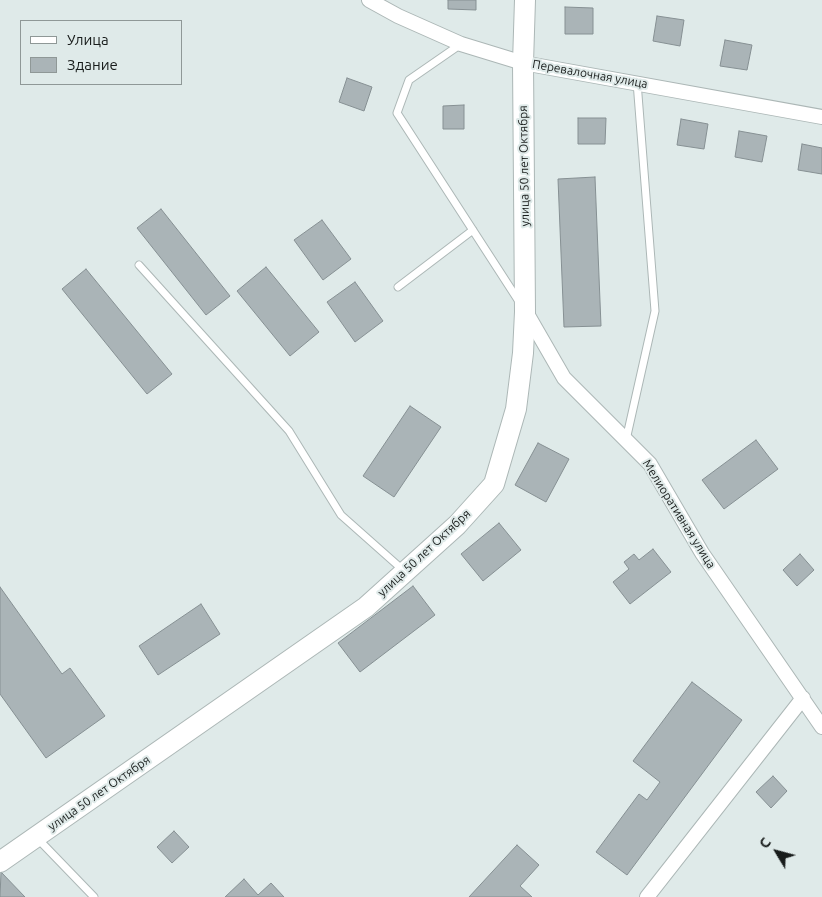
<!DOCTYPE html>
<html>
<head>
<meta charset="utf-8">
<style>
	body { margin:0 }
	#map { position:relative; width:822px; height:897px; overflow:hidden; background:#dfeae9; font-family:Ubuntu,sans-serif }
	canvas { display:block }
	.legend { position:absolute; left:20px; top:20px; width:162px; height:65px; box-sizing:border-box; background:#dfeae9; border:1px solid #8f9897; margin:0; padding:6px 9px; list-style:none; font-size:15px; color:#181c1b }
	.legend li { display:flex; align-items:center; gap:10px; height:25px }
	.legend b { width:25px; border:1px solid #8f9897 }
	.north { position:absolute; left:752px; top:827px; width:50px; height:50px; -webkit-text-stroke:4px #dfeae9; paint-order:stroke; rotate:307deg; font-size:14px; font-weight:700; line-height:20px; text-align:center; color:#181c1b }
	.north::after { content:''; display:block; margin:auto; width:18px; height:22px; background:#181c1b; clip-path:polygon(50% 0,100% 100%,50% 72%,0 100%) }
</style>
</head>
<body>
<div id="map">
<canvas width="822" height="897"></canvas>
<ul class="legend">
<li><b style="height:6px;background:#fff"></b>Улица</li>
<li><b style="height:14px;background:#aab4b7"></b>Здание</li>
</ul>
<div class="north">С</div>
</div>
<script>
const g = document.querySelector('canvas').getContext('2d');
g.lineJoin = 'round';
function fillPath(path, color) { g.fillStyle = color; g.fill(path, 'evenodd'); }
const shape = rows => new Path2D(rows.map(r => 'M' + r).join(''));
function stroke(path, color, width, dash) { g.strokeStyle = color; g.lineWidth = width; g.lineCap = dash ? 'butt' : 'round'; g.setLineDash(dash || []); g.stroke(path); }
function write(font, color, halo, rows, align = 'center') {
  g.font = font + ' Ubuntu,sans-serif'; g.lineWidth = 4; g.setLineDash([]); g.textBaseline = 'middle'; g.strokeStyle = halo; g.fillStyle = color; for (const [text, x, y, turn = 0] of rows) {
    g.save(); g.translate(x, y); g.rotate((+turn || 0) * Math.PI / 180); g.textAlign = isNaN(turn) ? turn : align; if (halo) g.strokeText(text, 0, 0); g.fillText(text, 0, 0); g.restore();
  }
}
const building = shape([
	[448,0,476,0,476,10,448,9,448,0],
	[565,7,593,8,593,34,565,34,565,7],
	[657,16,684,20,680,46,653,41,657,16],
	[725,40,752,45,747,70,720,66,725,40],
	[347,78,372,87,364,111,339,102,347,78],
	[464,105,464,129,443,129,443,106,464,105],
	[578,118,606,118,605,144,578,144,578,118],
	[681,119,708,124,704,149,677,145,681,119],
	[739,131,767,136,762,162,735,157,739,131],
	[802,144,822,148,822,174,798,170,802,144],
	[595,177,601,326,564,327,558,179,595,177],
	[161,209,230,296,206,315,137,228,161,209],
	[322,220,351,259,323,280,294,240,322,220],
	[266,267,319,332,290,356,237,291,266,267],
	[86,269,172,374,147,394,62,289,86,269],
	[355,282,383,321,355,342,327,302,355,282],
	[410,406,441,427,394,497,363,476,410,406],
	[756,440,778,469,724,509,702,480,756,440],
	[538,443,569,459,546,502,515,485,538,443],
	[499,523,521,550,483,581,461,554,499,523],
	[653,549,671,572,630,604,613,582,629,569,624,562,634,554,639,560,653,549],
	[800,554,814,570,797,586,783,570,800,554],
	[413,586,435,615,360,672,338,643,413,586],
	[0,587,62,674,70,668,105,716,46,758,0,694,0,587],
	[201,604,220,634,158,675,139,646,201,604],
	[692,682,742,720,627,875,596,852,639,794,647,800,660,782,633,761,692,682],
	[773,776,787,791,771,808,756,792,773,776],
	[174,831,189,847,172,863,157,847,174,831],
	[517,845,539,865,520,886,532,897,469,897,517,845],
	[1,872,25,897,0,897,1,872],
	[244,879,258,895,271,883,284,897,225,897,244,879]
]);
fillPath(building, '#aab4b7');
stroke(building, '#869093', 1);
const service = shape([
	[461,44,409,80,397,113,520,303],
	[139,265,289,431,341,515,403,570],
	[398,287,473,230],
	[626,440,655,311,637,82],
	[38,839,94,897]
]);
const minor = shape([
	[369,0,398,16,461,44,523,63,822,117],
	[526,312,564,378,650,464,702,553,822,727],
	[647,897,803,698]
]);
const secondary = shape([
	[0,862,366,607,457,525,494,484,516,409,523,353,525,312,523,63,525,0]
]);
stroke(service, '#acb7b6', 9);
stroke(minor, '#acb7b6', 16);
stroke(secondary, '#acb7b6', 22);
stroke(service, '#fff', 7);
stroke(minor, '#fff', 14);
stroke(secondary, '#fff', 20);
write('12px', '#181c1b', '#dfeae9', [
	["Перевалочная улица",590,74,10],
	["улица 50 лет Октября",524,166,-91],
	["Мелиоративная улица",679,514,58],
	["улица 50 лет Октября",424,553,-43],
	["улица 50 лет Октября",99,793,-35]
]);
</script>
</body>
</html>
